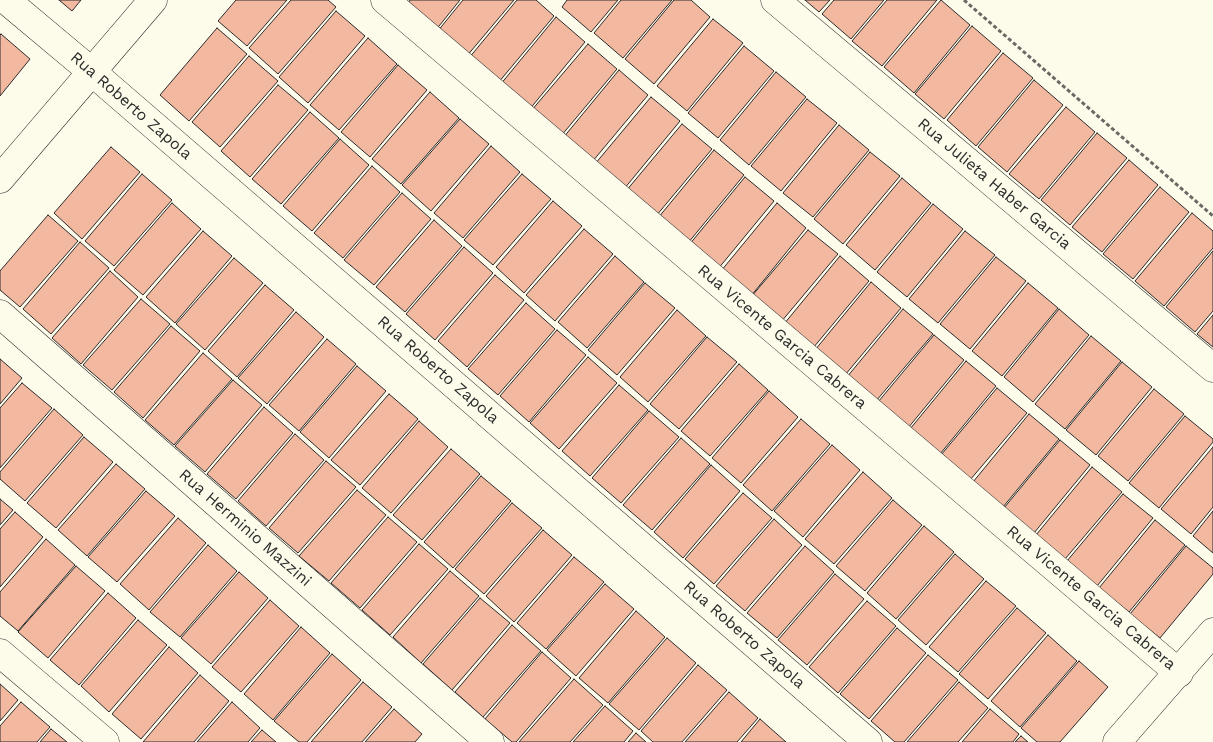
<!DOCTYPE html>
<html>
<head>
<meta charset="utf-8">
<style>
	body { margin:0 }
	canvas { display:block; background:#fdfbea }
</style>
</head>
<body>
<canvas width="1213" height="742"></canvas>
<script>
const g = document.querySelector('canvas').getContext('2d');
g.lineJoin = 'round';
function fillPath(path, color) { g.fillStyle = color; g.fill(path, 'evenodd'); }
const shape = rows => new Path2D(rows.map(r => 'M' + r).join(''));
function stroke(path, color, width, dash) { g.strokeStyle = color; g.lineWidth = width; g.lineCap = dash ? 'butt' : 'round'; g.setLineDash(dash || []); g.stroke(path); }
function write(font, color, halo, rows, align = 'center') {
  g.font = font + ' "Work Sans",sans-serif'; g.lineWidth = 4; g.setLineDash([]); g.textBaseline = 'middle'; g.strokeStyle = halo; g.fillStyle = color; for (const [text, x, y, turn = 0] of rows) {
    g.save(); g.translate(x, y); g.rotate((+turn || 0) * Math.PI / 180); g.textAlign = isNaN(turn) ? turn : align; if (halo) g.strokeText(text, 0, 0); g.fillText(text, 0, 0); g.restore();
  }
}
const building = shape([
	[59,0,81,0,72,11,59,0],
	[236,0,287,0,247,46,218,21,236,0],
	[291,0,328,0,336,7,278,74,249,48,291,0],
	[410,0,460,0,435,31,406,6,410,0],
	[463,0,514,0,466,57,437,32,463,0],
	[517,0,536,0,554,16,498,83,469,58,517,0],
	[567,0,618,0,591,32,562,7,567,0],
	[621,0,672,0,623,58,594,33,621,0],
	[674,0,691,0,710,17,654,84,625,59,674,0],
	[805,0,830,0,819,12,805,0],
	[834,0,884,0,851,39,822,14,834,0],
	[887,0,937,0,882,66,852,41,887,0],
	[941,0,970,25,914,93,884,67,941,0],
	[336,11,365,36,308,103,279,77,336,11],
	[556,17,585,42,529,110,500,85,556,17],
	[713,19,743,43,687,111,657,86,713,19],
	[972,26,1001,51,944,119,915,94,972,26],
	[217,28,247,54,189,121,160,95,217,28],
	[1,34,30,59,0,96,0,35,1,34],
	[368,38,397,64,339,130,310,105,368,38],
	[588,44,617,69,561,136,531,111,588,44],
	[744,46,774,71,718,138,688,113,744,46],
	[1003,53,1033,78,976,146,947,120,1003,53],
	[249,56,278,81,220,147,192,122,249,56],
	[398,65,427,90,370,157,341,132,398,65],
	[619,70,648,95,592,162,563,138,619,70],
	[776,72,806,97,749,165,720,140,776,72],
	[1034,80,1063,105,1007,172,978,147,1034,80],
	[278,85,308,110,250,177,221,151,278,85],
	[430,92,459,118,401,184,372,159,430,92],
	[651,97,680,121,624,189,595,164,651,97],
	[807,99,837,123,781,191,751,166,807,99],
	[1066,107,1095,132,1039,199,1009,174,1066,107],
	[310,112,339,138,281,204,252,179,310,112],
	[460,119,489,144,431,211,402,185,460,119],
	[682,124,712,149,656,216,626,191,682,124],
	[839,125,869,150,813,217,783,193,839,125],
	[1097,133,1127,158,1070,225,1041,200,1097,133],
	[340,139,369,165,312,231,283,206,340,139],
	[491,146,520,172,463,238,434,213,491,146],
	[111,147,140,172,82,239,54,213,111,147],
	[714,150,744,175,688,243,658,218,714,150],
	[870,152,900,176,843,244,814,219,870,152],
	[1129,160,1158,185,1102,252,1072,227,1129,160],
	[372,166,400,192,343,258,314,233,372,166],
	[142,174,172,200,114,266,85,241,142,174],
	[522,174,551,199,493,265,464,240,522,174],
	[745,177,774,201,718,269,689,245,745,177],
	[902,178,931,203,875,270,846,245,902,178],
	[1160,187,1189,212,1133,279,1103,254,1160,187],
	[402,193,431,219,374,285,344,260,402,193],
	[553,201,582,226,524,293,496,267,553,201],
	[172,203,201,229,143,295,114,270,172,203],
	[777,203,806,228,751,296,721,271,777,203],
	[933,204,963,229,907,297,877,272,933,204],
	[1192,213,1213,231,1213,248,1164,306,1135,281,1192,213],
	[48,215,78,241,20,307,0,290,0,271,48,215],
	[434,220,462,246,405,312,376,287,434,220],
	[584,229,613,254,555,321,526,295,584,229],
	[808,230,838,254,781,322,751,297,808,230],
	[203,231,232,256,175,323,146,297,203,231],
	[965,231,995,255,938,323,909,299,965,231],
	[80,242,109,268,51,334,23,309,80,242],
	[464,247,493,273,435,340,406,314,464,247],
	[1213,251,1213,311,1195,332,1166,307,1213,251],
	[615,256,644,282,587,348,558,322,615,256],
	[840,256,869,281,813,348,784,324,840,256],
	[996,257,1026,281,970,349,940,324,996,257],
	[234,258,263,283,205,350,176,324,234,258],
	[110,271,138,297,81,364,52,338,110,271],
	[495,275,524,300,467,367,438,341,495,275],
	[871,282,901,308,845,375,815,350,871,282],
	[645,283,675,308,617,375,588,350,645,283],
	[1028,283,1058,308,1002,376,972,351,1028,283],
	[265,285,294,310,237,377,208,351,265,285],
	[141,299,170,324,112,390,83,365,141,299],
	[526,303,555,329,498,395,468,369,526,303],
	[903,309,933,334,876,401,847,377,903,309],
	[1059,309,1089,335,1033,402,1004,377,1059,309],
	[677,310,706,336,648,402,620,377,677,310],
	[296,312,324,337,267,404,238,378,296,312],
	[1213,315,1213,347,1197,334,1213,315],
	[171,326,200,351,143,418,114,392,171,326],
	[557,330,586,355,529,422,500,396,557,330],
	[934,335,964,360,908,428,878,402,934,335],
	[1091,336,1121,361,1065,429,1035,404,1091,336],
	[707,337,737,362,679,429,650,404,707,337],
	[327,339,356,364,299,431,269,405,327,339],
	[203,353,232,379,174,445,145,420,203,353],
	[588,357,617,383,559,449,530,423,588,357],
	[0,359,22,378,0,404,0,359],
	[966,361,996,386,940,454,910,429,966,361],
	[1122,362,1152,387,1096,455,1066,430,1122,362],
	[739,364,768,390,710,456,681,431,739,364],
	[357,366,386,391,329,458,300,432,357,366],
	[233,380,262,405,205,472,175,446,233,380],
	[22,383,52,408,0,468,0,408,22,383],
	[619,385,648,410,590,476,562,451,619,385],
	[997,388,1027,413,970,480,941,455,997,388],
	[1154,389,1184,414,1128,481,1098,456,1154,389],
	[769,391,798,417,741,483,712,458,769,391],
	[389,394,418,419,360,485,331,460,389,394],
	[264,407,293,433,236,499,207,474,264,407],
	[54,409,83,435,25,501,0,479,0,472,54,409],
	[649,411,679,437,621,503,592,478,649,411],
	[1029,414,1059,439,1003,507,973,482,1029,414],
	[1185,416,1213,439,1213,442,1159,508,1129,483,1185,416],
	[801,419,830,444,772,511,743,485,801,419],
	[419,421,448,447,391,513,362,488,419,421],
	[295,434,324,460,266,526,238,501,295,434],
	[84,437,113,462,56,528,27,503,84,437],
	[681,438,710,464,652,530,623,505,681,438],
	[1060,440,1090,465,1034,533,1004,508,1060,440],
	[832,445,860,470,803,537,774,511,832,445],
	[1213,447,1213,507,1191,534,1161,509,1213,447],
	[451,449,480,474,422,540,393,515,451,449],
	[326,461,356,487,298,553,269,528,326,461],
	[116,464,145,489,87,556,58,530,116,464],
	[711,465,740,491,683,558,654,532,711,465],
	[1092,467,1122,492,1065,559,1036,535,1092,467],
	[863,472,892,498,834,564,805,539,863,472],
	[481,476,511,501,453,568,424,542,481,476],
	[357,490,386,515,329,581,299,556,357,490],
	[146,491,175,516,117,582,88,557,146,491],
	[743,493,772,518,714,584,685,559,743,493],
	[1123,494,1153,518,1097,586,1067,561,1123,494],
	[0,499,13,510,0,525,0,499],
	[893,500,922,525,865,591,836,566,893,500],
	[512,503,542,528,484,594,455,569,512,503],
	[1213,511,1213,553,1193,536,1213,511],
	[15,512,43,537,0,587,0,529,15,512],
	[388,517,417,542,360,608,331,583,388,517],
	[178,518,206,543,149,610,120,584,178,518],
	[774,519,802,545,745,611,716,586,774,519],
	[1155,520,1185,545,1129,612,1099,588,1155,520],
	[924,526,954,552,896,619,867,593,924,526],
	[543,530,572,555,514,622,486,596,543,530],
	[46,539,75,565,18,631,0,616,0,592,46,539],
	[419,544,448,569,390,635,362,610,419,544],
	[208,545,237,571,180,637,150,612,208,545],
	[805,546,834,572,777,638,747,613,805,546],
	[1186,546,1213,568,1213,574,1160,638,1130,614,1186,546],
	[955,554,984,579,926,645,898,620,955,554],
	[574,557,604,582,546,649,517,623,574,557],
	[76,566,105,591,48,658,18,632,76,566],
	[450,571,479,596,421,663,393,637,450,571],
	[239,572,268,598,211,664,181,638,239,572],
	[835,574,864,599,807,665,778,640,835,574],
	[986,581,1016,606,958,672,929,647,986,581],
	[605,584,634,609,576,676,547,650,605,584],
	[108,593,136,618,79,685,50,660,108,593],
	[480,598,510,623,452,690,423,664,480,598],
	[270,600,299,626,241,692,212,667,270,600],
	[867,601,896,626,838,693,809,667,867,601],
	[1017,608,1046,633,988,699,959,674,1017,608],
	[636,611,665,637,608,703,579,678,636,611],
	[138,620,167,645,109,712,81,686,138,620],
	[512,625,541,651,483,717,455,692,512,625],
	[301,627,330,653,273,720,244,694,301,627],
	[897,628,926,653,869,719,840,694,897,628],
	[1048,635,1077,661,1020,727,991,701,1048,635],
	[667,638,696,663,639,730,609,704,667,638],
	[169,647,198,673,141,739,112,714,169,647],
	[542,652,571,678,516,742,512,742,485,719,542,652],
	[332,654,361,680,307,742,299,742,274,721,332,654],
	[928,655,958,680,904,742,895,742,871,721,928,655],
	[1079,661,1108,687,1060,742,1037,742,1021,728,1079,661],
	[698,665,727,690,682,742,653,742,641,731,698,665],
	[200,675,229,701,194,742,143,742,200,675],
	[574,679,603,705,570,742,519,742,574,679],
	[363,682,392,707,362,742,311,742,363,682],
	[959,682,988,708,958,742,907,742,959,682],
	[0,684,18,700,0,721,0,684],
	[729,692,758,718,737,742,685,742,729,692],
	[21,702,50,727,37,742,0,742,0,726,21,702],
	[232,702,260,728,248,742,197,742,232,702],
	[605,706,633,731,624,742,573,742,605,706],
	[394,709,422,734,415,742,365,742,394,709],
	[990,709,1019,734,1013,742,962,742,990,709],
	[760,719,786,742,741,742,760,719],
	[51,729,67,742,40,742,51,729],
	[262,730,276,742,251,742,262,730],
	[636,733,646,742,628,742,636,733],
	[1021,736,1028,742,1015,742,1021,736]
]);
fillPath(building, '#f2b8a0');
stroke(building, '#2b2b2b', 1);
const minor = shape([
	[6,0,92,72,868,742],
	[385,0,1179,673],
	[775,0,1213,368],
	[0,179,153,0],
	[0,314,490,742],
	[0,653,105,742],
	[1117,742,1213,632]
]);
stroke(minor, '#2b2b2b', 29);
stroke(shape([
	[964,0,1213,216]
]), '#6a6964', 3, [4, 2.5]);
stroke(minor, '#fdfbea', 28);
write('16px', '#2b2b2b', '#fdfbea', [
	["Rua Roberto Zapola",131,106,41],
	["Rua Julieta Haber Garcia",994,184,40],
	["Rua Vicente Garcia Cabrera",782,337,40],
	["Rua Roberto Zapola",438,370,41],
	["Rua Herminio Mazzini",245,528,41],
	["Rua Vicente Garcia Cabrera",1091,598,40],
	["Rua Roberto Zapola",744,635,41]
]);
</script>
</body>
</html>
